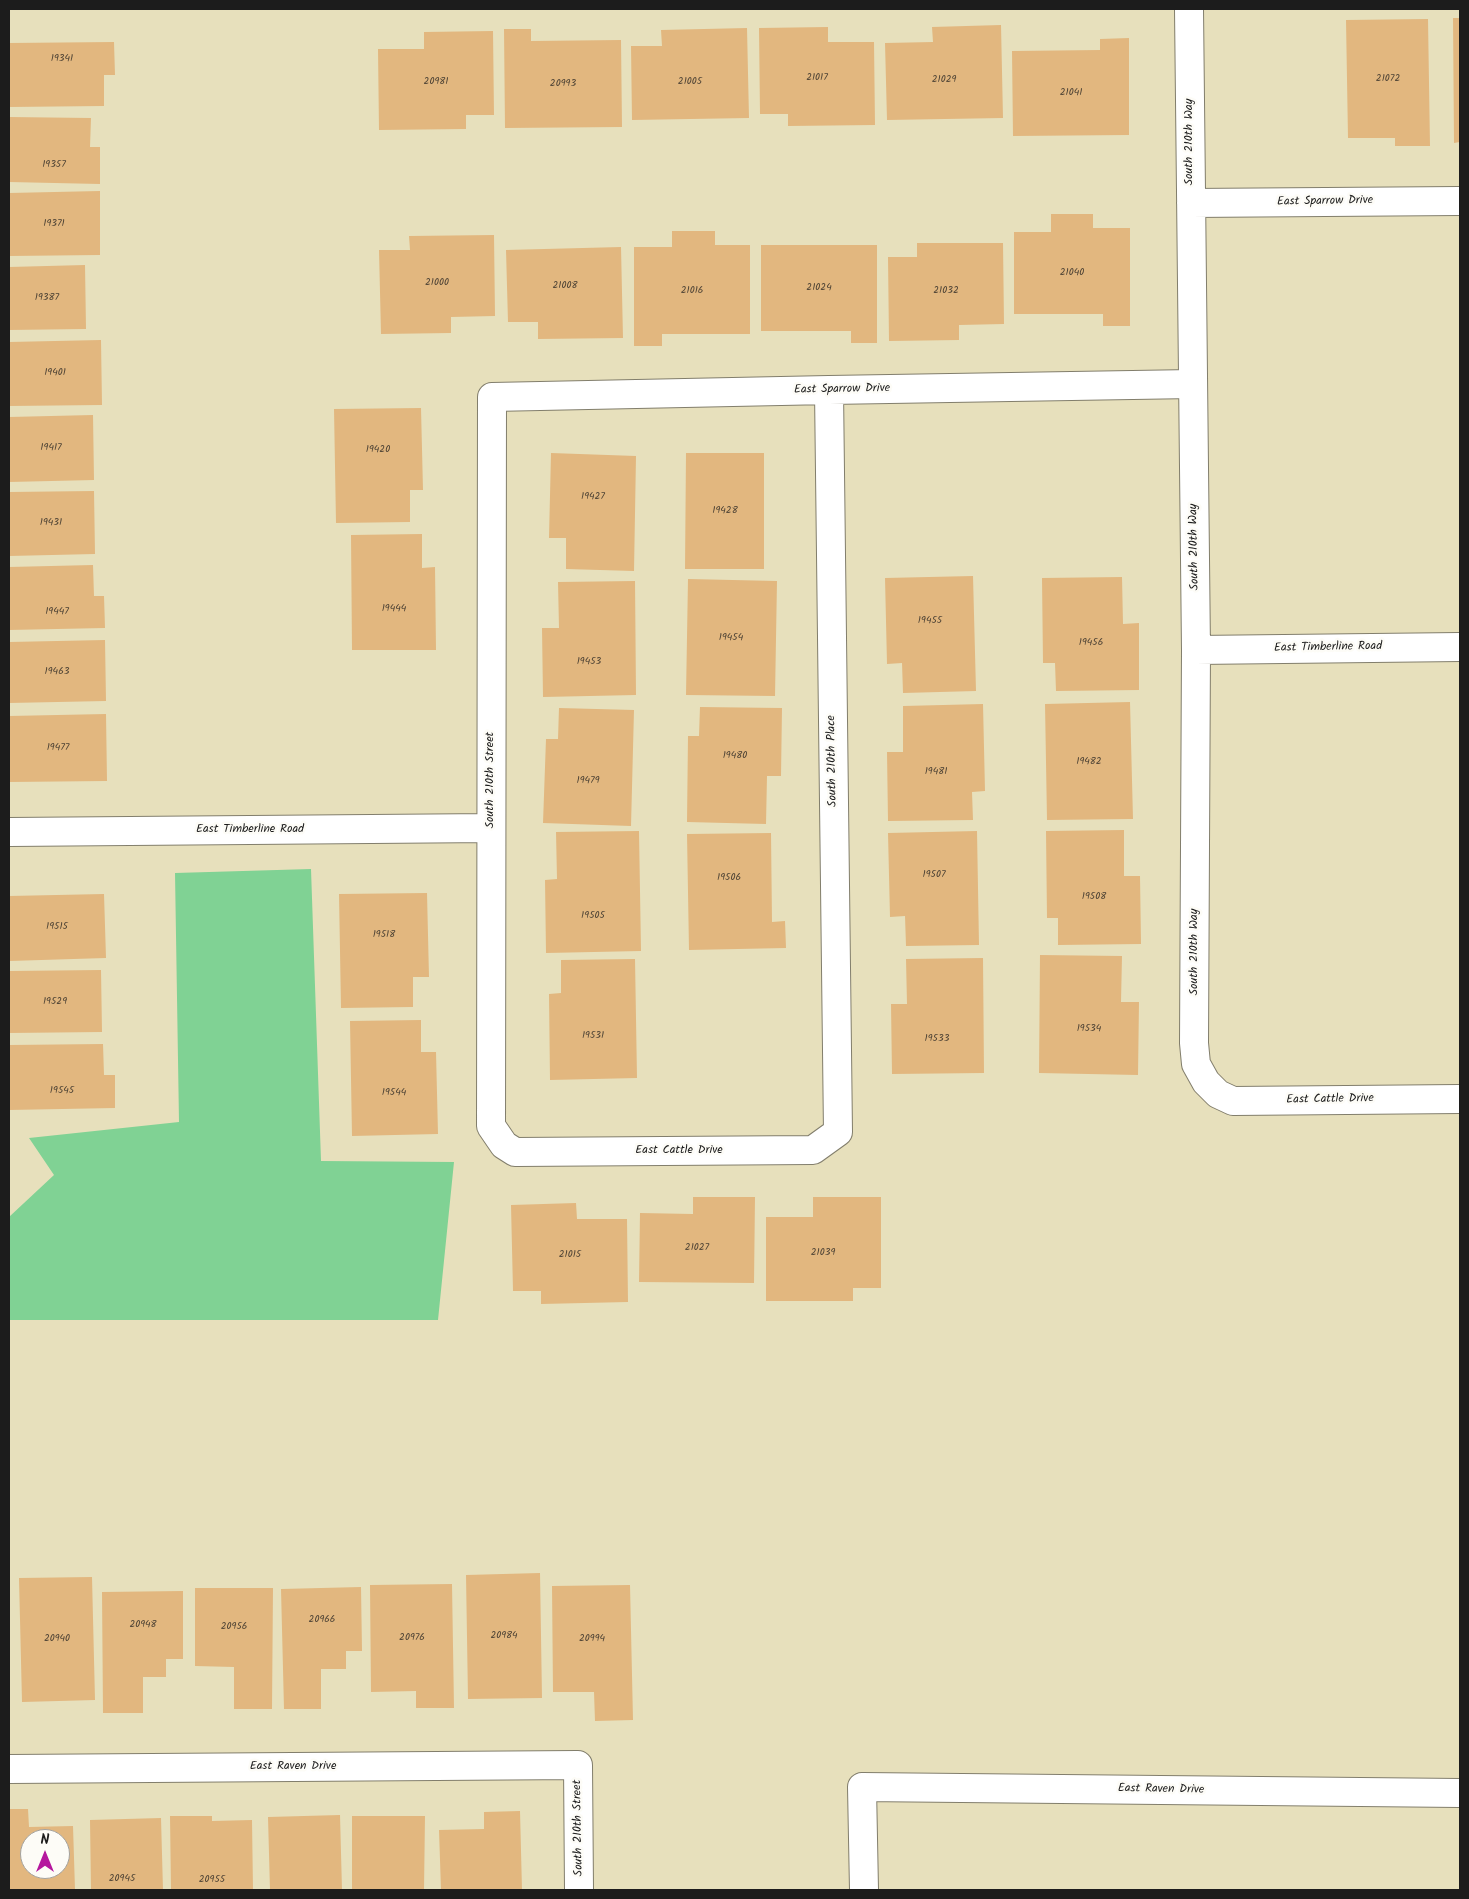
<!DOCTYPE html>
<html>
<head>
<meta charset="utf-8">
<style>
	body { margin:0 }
	#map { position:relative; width:1469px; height:1899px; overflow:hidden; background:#e7e0bc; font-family:Kalam,sans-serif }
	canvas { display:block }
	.frame { position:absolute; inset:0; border:10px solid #1c1c1c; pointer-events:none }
	.north { position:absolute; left:20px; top:1829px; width:50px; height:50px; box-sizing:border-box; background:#fdfcf7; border:1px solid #a3a29f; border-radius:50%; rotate:0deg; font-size:14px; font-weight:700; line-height:20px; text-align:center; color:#1c1c1c }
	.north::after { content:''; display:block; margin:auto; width:18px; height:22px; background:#b5179e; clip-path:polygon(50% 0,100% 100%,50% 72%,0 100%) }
</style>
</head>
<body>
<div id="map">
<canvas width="1469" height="1899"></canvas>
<div class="frame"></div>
<div class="north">N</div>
</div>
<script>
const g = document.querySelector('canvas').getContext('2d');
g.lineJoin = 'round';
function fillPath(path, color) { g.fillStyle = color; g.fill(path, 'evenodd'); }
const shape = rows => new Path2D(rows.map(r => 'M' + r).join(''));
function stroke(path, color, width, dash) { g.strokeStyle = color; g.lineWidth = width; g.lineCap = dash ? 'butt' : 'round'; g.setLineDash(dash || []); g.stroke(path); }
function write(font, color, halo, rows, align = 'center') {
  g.font = font + ' Kalam,sans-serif'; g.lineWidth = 5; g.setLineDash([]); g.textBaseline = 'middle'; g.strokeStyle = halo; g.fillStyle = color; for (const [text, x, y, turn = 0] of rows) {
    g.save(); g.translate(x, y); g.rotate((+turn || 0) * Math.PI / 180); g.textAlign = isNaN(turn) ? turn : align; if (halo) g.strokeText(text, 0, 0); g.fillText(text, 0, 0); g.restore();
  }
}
fillPath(shape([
	[311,869,321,1161,454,1162,438,1320,9,1320,9,1217,54,1175,29,1138,179,1122,175,873]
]), '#80d294');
fillPath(shape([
	[1453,18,1460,18,1460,142,1454,143],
	[1428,19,1430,146,1395,146,1395,138,1348,138,1346,20],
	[1001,25,1003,118,887,120,885,43,933,42,932,27],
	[828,27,828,42,874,42,875,125,788,126,788,114,760,114,759,28],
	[747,28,749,118,632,120,631,46,662,46,661,30],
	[504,29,531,29,531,41,621,40,622,127,505,128],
	[493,31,494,115,466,115,466,129,379,130,378,49,424,49,424,32],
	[1129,38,1129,135,1013,136,1012,51,1100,50,1100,39],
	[114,42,115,75,104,75,104,106,9,107,9,43],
	[9,117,91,118,90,147,100,147,100,184,9,182],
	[100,191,100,255,9,256,9,193],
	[1051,214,1093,214,1093,228,1130,228,1130,326,1103,326,1103,314,1014,314,1014,232,1051,232],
	[672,231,715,231,715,245,750,245,750,334,662,334,662,346,634,346,634,247,672,247],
	[494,235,495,316,451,317,451,333,381,334,379,250,410,250,409,236],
	[917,243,1003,243,1004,324,959,325,959,340,889,341,888,257,917,257],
	[761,245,877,245,877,343,851,343,851,331,761,331],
	[621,247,623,338,538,339,538,322,508,322,506,250],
	[85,265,86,329,9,330,9,267],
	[101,340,102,405,9,406,9,342],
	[421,408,423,490,410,490,410,522,336,523,334,409],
	[93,415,94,480,9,482,9,417],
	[551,453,636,456,634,571,566,569,566,538,549,538],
	[686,453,764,453,764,569,685,569],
	[94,491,95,554,9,556,9,492],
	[422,534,422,568,435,567,436,650,352,650,351,535],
	[93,565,94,596,104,596,105,628,9,630,9,567],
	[973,576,976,691,903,693,902,663,887,664,885,578],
	[1122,577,1123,624,1139,623,1139,690,1056,691,1055,663,1043,663,1042,578],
	[688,579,777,581,775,696,686,695],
	[635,581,636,695,543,697,542,628,559,628,558,582],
	[105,640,106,701,9,703,9,642],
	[1130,702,1133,819,1047,820,1045,704],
	[983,704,985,791,972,792,973,820,888,821,887,752,903,752,903,706],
	[700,707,782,708,781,776,767,776,766,824,687,822,688,736,699,736],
	[559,708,634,710,631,826,543,823,546,739,558,739],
	[106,714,107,781,9,782,9,716],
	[1124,830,1124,876,1140,876,1141,944,1058,945,1058,918,1047,918,1046,831],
	[639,831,641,951,546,953,545,880,557,879,556,832],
	[977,831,979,945,906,946,905,916,890,917,888,833],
	[771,833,772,922,785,921,786,948,689,950,687,834],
	[427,893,429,977,413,977,413,1007,341,1008,339,894],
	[104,894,106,958,9,961,9,896],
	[1040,955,1122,956,1121,1002,1139,1002,1138,1075,1039,1073],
	[983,958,984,1073,892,1074,891,1004,907,1004,906,959],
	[635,959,637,1078,550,1080,549,994,561,993,561,960],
	[101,970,102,1032,9,1033,9,971],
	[421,1020,421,1052,436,1052,438,1134,352,1136,350,1021],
	[103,1044,104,1075,115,1075,115,1108,9,1110,9,1045],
	[693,1197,755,1197,754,1283,639,1282,640,1213,693,1214],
	[813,1197,881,1197,881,1288,853,1288,853,1301,766,1301,766,1217,813,1217],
	[576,1203,577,1219,627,1219,628,1302,541,1304,541,1291,513,1291,511,1205],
	[540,1573,542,1698,468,1699,466,1575],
	[92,1577,95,1700,22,1702,19,1578],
	[452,1584,454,1708,416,1708,416,1691,371,1692,370,1585],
	[630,1585,633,1720,595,1721,594,1692,553,1692,552,1586],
	[361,1587,362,1651,346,1651,346,1669,321,1669,321,1709,284,1709,281,1589],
	[195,1588,273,1588,272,1709,234,1709,234,1667,195,1666],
	[183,1591,183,1659,166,1659,166,1677,143,1677,143,1713,103,1713,102,1592],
	[9,1809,28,1809,29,1827,73,1826,75,1890,9,1890],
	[30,1839,60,1839,60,1869,30,1869],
	[520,1811,522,1890,441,1890,439,1830,484,1829,484,1812],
	[340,1815,342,1890,270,1890,268,1817],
	[170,1816,212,1816,212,1821,252,1820,253,1890,171,1890],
	[352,1816,425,1816,424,1890,352,1890],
	[161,1818,163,1890,91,1890,90,1820]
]), '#e2b77f');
const minor = shape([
	[1189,9,1196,650,1194,1043,1196,1064,1206,1082,1218,1094,1233,1101,1460,1099],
	[1191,203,1460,201],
	[829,390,838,1132,813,1150,515,1152,504,1145,491,1126,492,397,829,390,1193,384],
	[1196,650,1460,647],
	[9,832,491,828],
	[9,1769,578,1765,579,1890],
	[864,1890,862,1787,1460,1793]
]);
stroke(minor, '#827e6c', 30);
stroke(minor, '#fff', 28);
write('10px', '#4e4335', null, [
	["19341",62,59],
	["21017",817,78],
	["21072",1388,79],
	["21029",944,80],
	["20981",436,82],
	["21005",690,82],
	["20993",563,84],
	["21041",1071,93],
	["19357",54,165],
	["19371",54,224],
	["21040",1072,273],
	["21000",437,283],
	["21008",565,286],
	["21024",819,288],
	["21016",692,291],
	["21032",946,291],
	["19387",47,298],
	["19401",55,373],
	["19417",51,448],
	["19420",378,450],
	["19427",593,497],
	["19428",725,511],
	["19431",51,523],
	["19444",394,609],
	["19447",57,612],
	["19455",930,621],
	["19454",731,638],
	["19456",1091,643],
	["19453",589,662],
	["19463",57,672],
	["19477",58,748],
	["19480",735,756],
	["19482",1089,762],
	["19481",936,772],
	["19479",588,781],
	["19507",934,875],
	["19506",729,878],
	["19508",1094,897],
	["19505",593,916],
	["19515",57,927],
	["19518",384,935],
	["19529",55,1002],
	["19534",1089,1029],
	["19531",593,1036],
	["19533",937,1039],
	["19545",62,1091],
	["19544",394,1093],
	["21027",697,1248],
	["21039",823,1253],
	["21015",570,1255],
	["20966",322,1620],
	["20948",143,1625],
	["20956",234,1627],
	["20984",504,1636],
	["20976",412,1638],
	["20940",57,1639],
	["20994",592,1639],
	["20945",122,1879],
	["20955",212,1880]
]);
write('12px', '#1c1c1c', '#fdfcf7', [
	["South 210th Way",1190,142,-90],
	["East Sparrow Drive",1325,202,-1],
	["East Sparrow Drive",842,390,-1],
	["South 210th Way",1195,547,-91],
	["East Timberline Road",1328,648,-1],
	["South 210th Place",833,761,-91],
	["South 210th Street",491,780,-90],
	["East Timberline Road",250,830],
	["South 210th Way",1195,952,-90],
	["East Cattle Drive",1330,1100,-1],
	["East Cattle Drive",679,1151],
	["East Raven Drive",293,1767],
	["East Raven Drive",1161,1790,1],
	["South 210th Street",579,1828,-91]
]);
</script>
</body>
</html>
